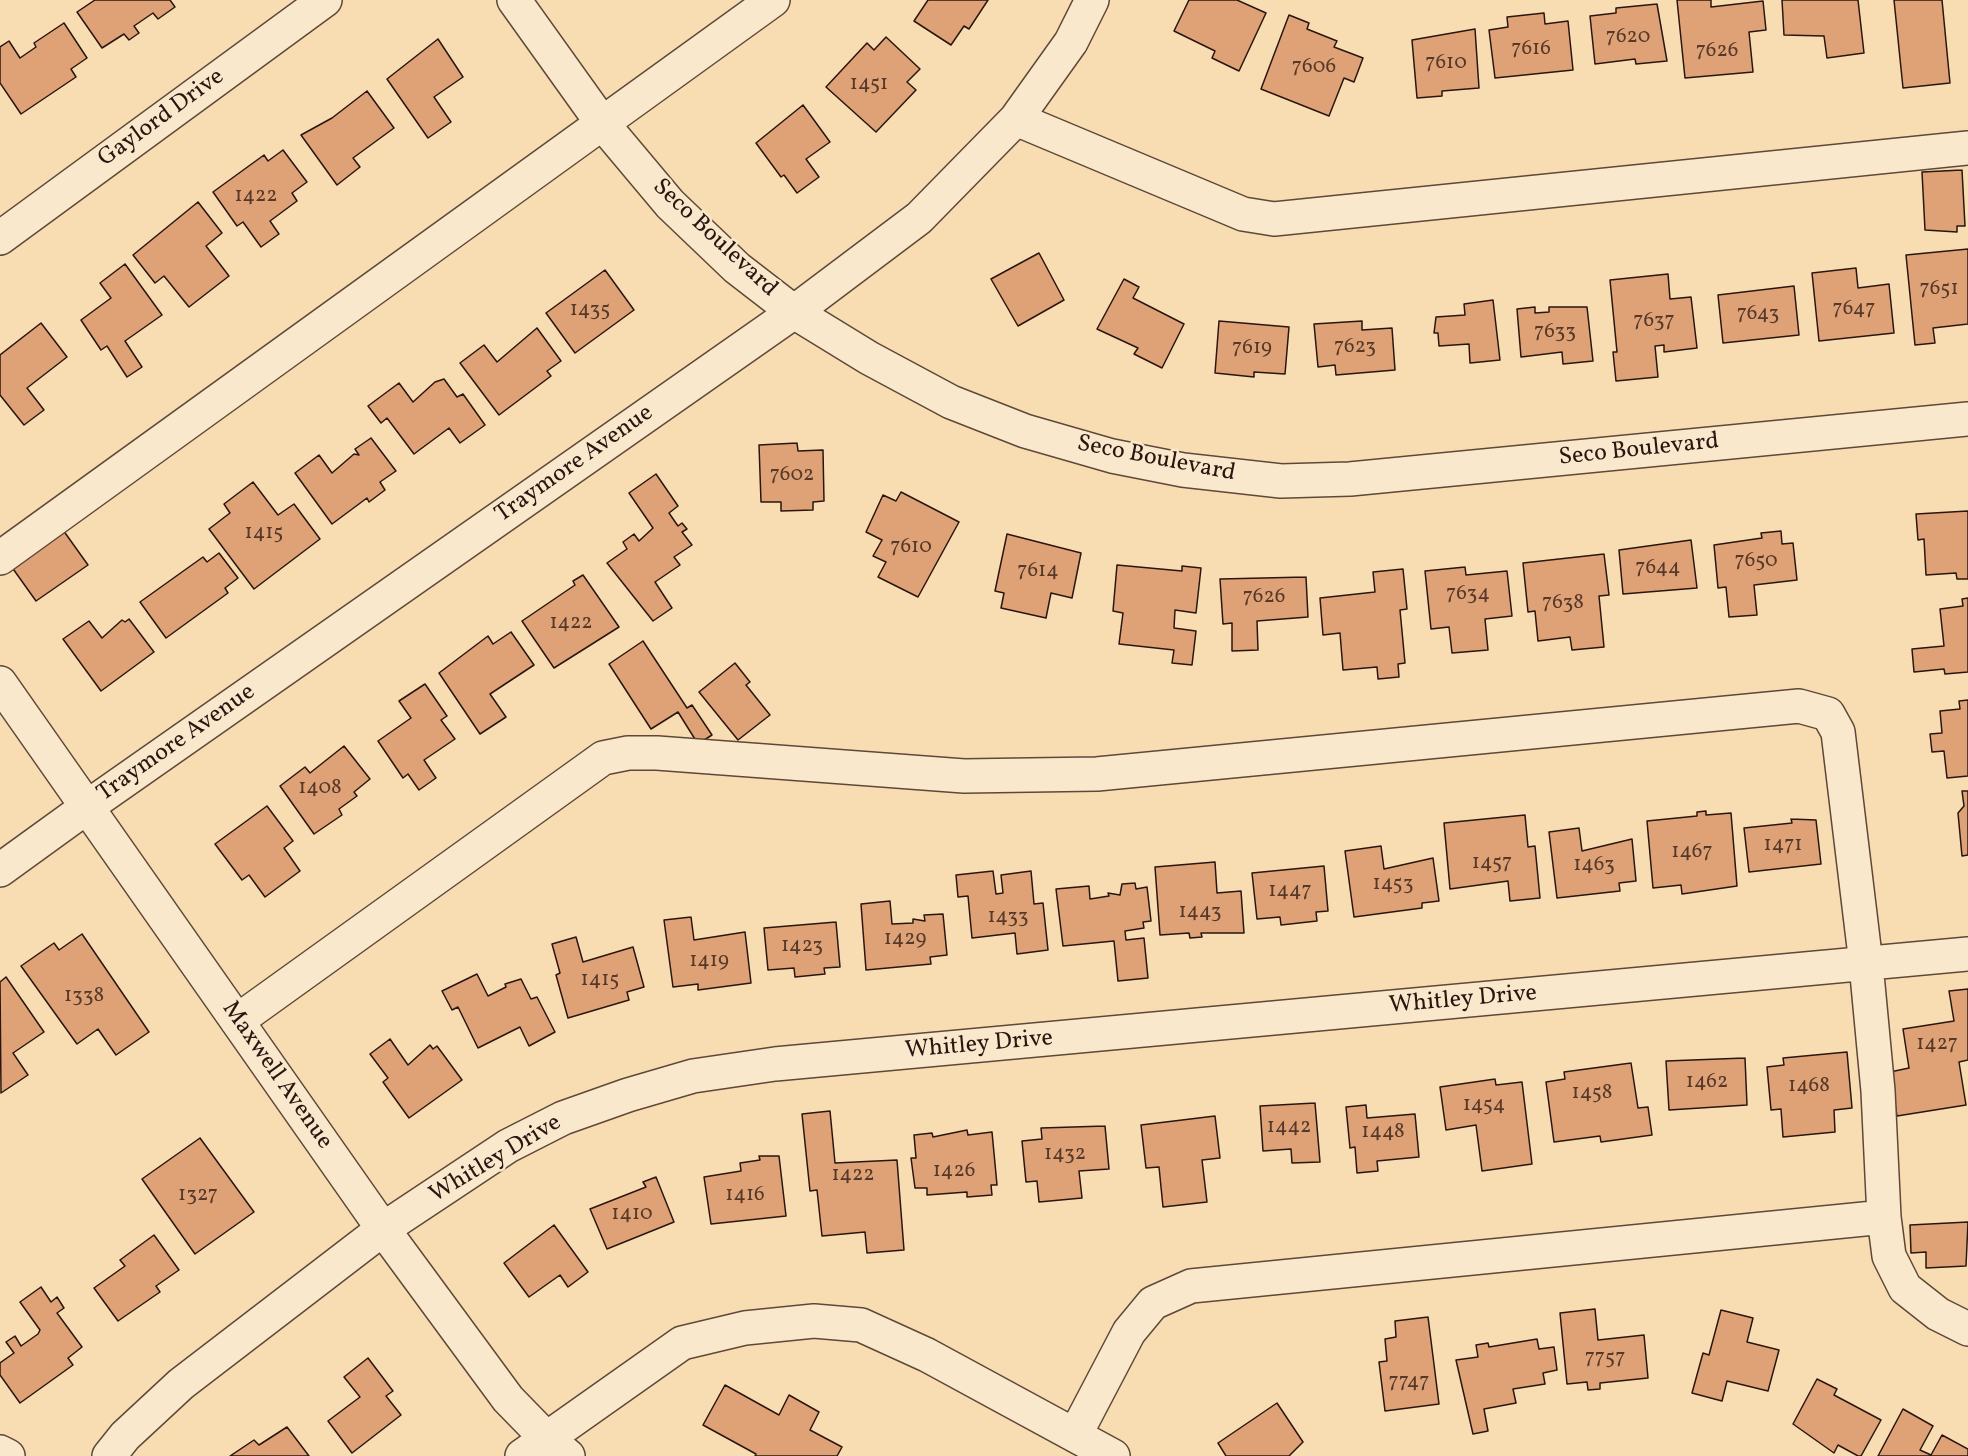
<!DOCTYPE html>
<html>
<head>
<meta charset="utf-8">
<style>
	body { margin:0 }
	canvas { display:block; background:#f8dcb2 }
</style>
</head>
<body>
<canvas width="1968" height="1456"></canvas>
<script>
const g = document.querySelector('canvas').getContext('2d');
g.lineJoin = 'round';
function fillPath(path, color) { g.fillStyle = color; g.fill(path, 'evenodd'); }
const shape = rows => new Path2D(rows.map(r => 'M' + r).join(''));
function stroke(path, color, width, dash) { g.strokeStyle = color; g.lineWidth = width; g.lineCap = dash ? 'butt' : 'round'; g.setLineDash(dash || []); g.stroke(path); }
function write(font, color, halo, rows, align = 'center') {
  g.font = font + ' Vollkorn,serif'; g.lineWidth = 5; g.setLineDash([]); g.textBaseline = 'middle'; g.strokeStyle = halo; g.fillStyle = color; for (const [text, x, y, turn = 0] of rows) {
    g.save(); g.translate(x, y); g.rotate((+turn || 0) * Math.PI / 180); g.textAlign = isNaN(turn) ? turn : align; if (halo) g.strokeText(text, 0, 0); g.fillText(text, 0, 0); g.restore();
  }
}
const building = shape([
	[95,0,170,0,175,7,158,19,153,13,134,26,139,33,129,40,124,34,102,48,77,12,95,0],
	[928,0,988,0,969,29,964,26,951,45,914,21,928,0],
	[1189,0,1237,0,1266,13,1239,71,1212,58,1215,51,1174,31,1189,0],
	[1677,0,1711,0,1711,7,1763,1,1766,30,1749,32,1753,72,1685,78,1677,0],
	[1782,0,1858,0,1864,53,1827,58,1824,36,1784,35,1782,0],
	[1894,0,1942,0,1950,83,1903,88,1894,0],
	[1657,4,1667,61,1636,64,1635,59,1595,64,1590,16,1616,13,1616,8,1657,4],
	[1544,13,1545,24,1568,21,1573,70,1495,78,1489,30,1508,27,1507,17,1544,13],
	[1289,15,1309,23,1307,29,1337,41,1334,47,1363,58,1354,82,1344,78,1329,116,1261,89,1289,15],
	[64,23,87,58,71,69,76,77,21,114,0,83,0,47,9,41,20,58,36,47,34,43,64,23],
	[1475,29,1479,88,1442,91,1442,96,1417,98,1412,40,1475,29],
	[886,37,920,69,907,82,916,90,876,132,826,87,867,43,874,50,886,37],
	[438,39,463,77,434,97,451,122,428,138,387,79,438,39],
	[367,91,394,128,353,158,360,167,337,185,301,135,332,118,367,91],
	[803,105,830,142,806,159,819,177,797,193,784,175,781,177,756,143,803,105],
	[283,150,307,182,292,193,297,201,270,221,279,234,261,247,243,222,237,226,213,192,264,155,268,161,283,150],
	[1962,170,1965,226,1957,226,1957,232,1925,230,1922,172,1962,170],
	[198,202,222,233,206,246,229,276,189,307,164,276,155,283,133,255,198,202],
	[1968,249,1968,324,1933,328,1935,343,1915,345,1906,255,1968,249],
	[1039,253,1064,300,1018,326,991,279,1039,253],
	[125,264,162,315,125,341,142,367,127,377,107,346,101,350,81,320,111,298,100,283,125,264],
	[1856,268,1858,288,1889,284,1894,333,1819,341,1812,273,1856,268],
	[605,270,634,310,575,353,546,313,605,270],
	[1668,274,1670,299,1691,297,1697,348,1664,352,1664,345,1655,346,1658,377,1616,381,1613,352,1617,352,1610,280,1668,274],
	[1124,279,1139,287,1133,298,1184,324,1162,368,1134,354,1138,348,1097,329,1124,279],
	[1794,286,1799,335,1723,343,1718,295,1794,286],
	[1493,300,1500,360,1470,363,1469,344,1439,346,1438,333,1434,333,1436,317,1465,315,1464,304,1493,300],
	[1535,307,1535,313,1549,312,1549,307,1587,307,1593,361,1563,364,1562,352,1521,357,1517,309,1535,307],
	[1219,321,1289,327,1285,374,1254,372,1254,377,1215,373,1219,321],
	[1362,321,1362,330,1392,328,1395,370,1336,375,1335,365,1318,367,1314,324,1362,321],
	[41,323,67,357,27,388,44,410,24,425,0,395,0,355,41,323],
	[537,328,561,361,547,371,551,376,499,415,460,363,484,345,497,362,537,328],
	[444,379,457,397,463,394,485,425,460,443,449,428,414,454,387,418,381,423,368,406,399,383,413,402,435,382,444,379],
	[371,438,396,471,380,482,385,490,369,502,367,498,332,524,295,473,319,455,332,473,354,454,359,455,355,449,371,438],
	[797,443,798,451,823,450,824,501,813,502,813,510,781,511,781,502,761,502,759,445,797,443],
	[656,474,678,506,669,513,678,526,682,523,687,529,682,532,692,545,674,557,680,565,655,582,672,608,653,621,607,563,627,549,623,542,634,534,639,541,653,528,629,493,656,474],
	[253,482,278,515,294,504,320,539,254,589,209,529,230,513,224,504,253,482],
	[901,492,959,522,918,597,878,577,886,562,873,556,882,540,866,532,883,495,896,501,901,492],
	[1968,511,1968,579,1957,579,1956,573,1926,575,1924,539,1918,540,1916,514,1968,511],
	[63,530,88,565,36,601,11,566,63,530],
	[1781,531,1782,544,1793,543,1797,580,1754,585,1757,615,1729,617,1726,587,1718,588,1714,545,1762,538,1761,533,1781,531],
	[1007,534,1081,553,1072,598,1051,593,1046,618,1001,608,1004,593,995,591,1007,534],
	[1691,540,1697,588,1623,594,1619,550,1691,540],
	[219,553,238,578,225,588,228,593,166,638,140,602,203,557,207,562,219,553],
	[1604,554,1609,595,1599,596,1604,647,1572,650,1570,637,1538,641,1535,611,1528,612,1523,563,1604,554],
	[1117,565,1182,571,1182,566,1201,568,1196,613,1175,610,1174,628,1196,631,1192,665,1172,663,1174,650,1119,644,1123,613,1113,611,1117,565],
	[1465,567,1466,575,1507,571,1512,616,1485,619,1488,650,1452,653,1449,627,1431,629,1425,571,1465,567],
	[1403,569,1407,609,1400,610,1405,663,1398,664,1399,677,1378,679,1377,667,1343,670,1340,633,1323,635,1320,598,1375,592,1373,572,1403,569],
	[583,575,619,627,554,668,522,621,575,585,573,581,583,575],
	[1306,577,1308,617,1257,621,1258,650,1232,651,1232,623,1223,624,1220,579,1306,577],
	[1968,598,1968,672,1945,674,1944,669,1914,672,1912,649,1944,646,1940,609,1963,606,1962,599,1968,598],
	[129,619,154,652,101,691,63,639,89,621,102,638,122,620,125,622,129,619],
	[511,632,534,665,490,694,506,717,480,734,439,673,488,636,493,644,511,632],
	[643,641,687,708,692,705,712,735,698,744,678,712,651,729,609,664,643,641],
	[735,663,750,682,746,685,770,715,738,740,699,692,735,663],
	[425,684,447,716,441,720,455,739,424,760,436,778,419,790,408,774,403,778,378,741,411,718,399,701,425,684],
	[1968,700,1968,776,1947,778,1944,751,1932,752,1930,734,1942,733,1940,711,1960,709,1959,701,1968,700],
	[344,746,370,779,354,792,357,796,339,809,342,815,314,834,280,786,305,767,310,773,344,746],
	[1962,791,1968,791,1968,855,1962,856,1958,813,1964,806,1962,791],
	[267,806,293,841,284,848,300,871,265,897,249,875,242,880,215,844,267,806],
	[1706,811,1706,815,1731,813,1737,886,1682,894,1681,885,1653,888,1647,821,1697,816,1697,812,1706,811],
	[1525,815,1528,847,1535,846,1540,898,1510,901,1508,881,1450,889,1444,823,1525,815],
	[1791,819,1816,820,1821,864,1749,872,1744,828,1792,823,1791,819],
	[1579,828,1582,851,1632,839,1636,881,1619,883,1620,891,1557,898,1549,832,1579,828],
	[1381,846,1384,869,1433,858,1439,901,1422,903,1422,908,1354,917,1345,851,1381,846],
	[1215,862,1217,893,1241,891,1244,933,1201,933,1202,937,1190,938,1189,933,1160,935,1155,867,1215,862],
	[1324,866,1328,911,1316,912,1317,921,1281,925,1280,917,1257,919,1252,873,1324,866],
	[993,871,996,894,1003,893,1001,875,1031,871,1034,904,1043,903,1048,950,1017,954,1015,933,972,938,968,896,958,897,956,875,993,871],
	[1135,883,1136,889,1147,887,1151,921,1143,922,1144,928,1125,931,1126,940,1144,938,1148,978,1118,981,1114,941,1063,946,1056,889,1089,886,1090,899,1109,896,1108,893,1120,895,1122,884,1135,883],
	[890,901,892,924,913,923,913,919,925,921,924,915,943,914,947,955,930,957,931,964,866,970,861,904,890,901],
	[691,917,694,940,745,932,751,983,698,990,698,984,673,987,664,920,691,917],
	[836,922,840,967,824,968,825,974,795,977,794,968,768,970,764,928,836,922],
	[82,934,149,1032,116,1055,98,1029,77,1044,21,966,54,943,59,950,82,934],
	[576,937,583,962,633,947,644,987,627,992,629,1000,568,1018,556,975,560,973,552,944,576,937],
	[477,974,488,996,506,987,505,984,521,979,531,999,537,997,555,1032,529,1046,520,1027,478,1048,458,1007,452,1010,442,991,477,974],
	[6,977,44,1032,13,1053,28,1075,1,1093,0,982,6,977],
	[1968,989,1968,1060,1959,1062,1966,1105,1897,1116,1890,1072,1909,1068,1903,1029,1954,1021,1949,991,1968,989],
	[390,1039,408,1065,430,1045,433,1049,437,1046,462,1080,409,1118,383,1082,388,1078,370,1054,390,1039],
	[1847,1052,1852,1108,1834,1110,1835,1132,1783,1137,1781,1109,1771,1110,1767,1067,1784,1065,1783,1058,1847,1052],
	[1745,1058,1747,1105,1669,1110,1666,1061,1745,1058],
	[1631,1063,1638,1108,1648,1107,1652,1135,1601,1142,1600,1136,1554,1142,1546,1082,1565,1079,1564,1072,1631,1063],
	[1495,1079,1496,1085,1522,1082,1532,1164,1482,1171,1476,1125,1446,1130,1440,1087,1495,1079],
	[1315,1103,1320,1162,1292,1163,1291,1149,1263,1151,1260,1106,1315,1103],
	[1366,1105,1367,1118,1415,1114,1419,1157,1377,1161,1378,1171,1357,1173,1355,1147,1350,1148,1346,1107,1366,1105],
	[830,1111,835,1163,897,1160,904,1250,867,1253,865,1232,822,1236,817,1190,810,1191,802,1114,830,1111],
	[1215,1116,1220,1158,1202,1160,1207,1202,1163,1207,1159,1167,1146,1168,1141,1125,1215,1116],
	[1105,1126,1109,1169,1079,1171,1082,1198,1039,1202,1037,1181,1026,1182,1022,1141,1042,1139,1041,1128,1105,1126],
	[967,1130,968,1135,992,1132,997,1185,991,1185,992,1195,967,1197,967,1192,927,1195,927,1188,915,1188,911,1158,916,1158,914,1135,932,1133,933,1137,967,1130],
	[200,1138,254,1212,195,1254,142,1179,200,1138],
	[759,1156,779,1156,786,1216,711,1224,704,1177,741,1171,740,1163,760,1160,759,1156],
	[656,1177,674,1222,607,1249,590,1209,646,1187,643,1182,656,1177],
	[1968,1222,1966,1266,1926,1268,1926,1252,1911,1253,1910,1225,1968,1222],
	[554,1225,588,1272,568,1287,560,1275,529,1297,504,1263,554,1225],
	[154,1235,179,1270,156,1286,160,1292,118,1321,94,1288,125,1266,120,1260,154,1235],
	[41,1287,51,1302,57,1297,64,1308,57,1313,82,1347,68,1358,73,1365,20,1403,0,1375,0,1363,14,1353,6,1342,15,1336,21,1346,38,1334,40,1330,20,1302,41,1287],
	[1595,1309,1598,1340,1644,1335,1648,1378,1600,1383,1600,1389,1588,1390,1587,1382,1567,1384,1560,1313,1595,1309],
	[1721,1310,1753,1318,1747,1342,1779,1350,1768,1391,1727,1381,1722,1401,1692,1393,1703,1353,1709,1355,1721,1310],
	[1428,1317,1439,1404,1385,1411,1379,1362,1387,1361,1385,1339,1396,1337,1395,1321,1428,1317],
	[1537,1339,1539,1349,1554,1347,1557,1370,1543,1373,1545,1384,1513,1389,1516,1403,1484,1409,1488,1431,1473,1434,1456,1360,1478,1357,1476,1345,1488,1343,1489,1347,1537,1339],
	[368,1358,393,1391,386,1396,401,1415,352,1453,328,1421,360,1397,344,1377,368,1358],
	[1817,1379,1837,1389,1834,1395,1881,1420,1861,1456,1858,1456,1838,1445,1834,1453,1793,1424,1817,1379],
	[725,1385,779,1415,789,1395,819,1412,810,1430,842,1447,837,1456,755,1456,756,1454,703,1425,725,1385],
	[1277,1403,1303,1442,1289,1456,1226,1456,1218,1443,1277,1403],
	[1903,1409,1933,1426,1920,1450,1931,1455,1942,1435,1968,1449,1968,1456,1878,1456,1903,1409],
	[287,1427,309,1456,230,1456,254,1440,259,1445,287,1427]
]);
fillPath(building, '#dfa276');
stroke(building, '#2a1610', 1.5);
const minor = shape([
	[514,0,602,123,670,204,737,268,794,312,869,358,951,402,1025,431,1112,456,1183,470,1281,481,1350,479,1968,419],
	[1016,119,1243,214,1274,219,1968,148],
	[0,238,325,0],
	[0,558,773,0],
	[0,683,383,1229,508,1399,546,1438,568,1456],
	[0,870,87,807,794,312,919,218,1016,119,1071,42,1092,0],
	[237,1021,603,758,628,753,657,753,964,776,1097,774,1799,706,1828,714,1838,732,1866,964,1878,1091,1884,1217,1889,1256,1905,1288,1938,1314,1968,1329],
	[1075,1435,1129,1332,1153,1303,1191,1286,1884,1217],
	[0,1452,8,1456],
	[109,1456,125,1436,181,1384,383,1229,508,1146,563,1118,628,1095,693,1076,775,1064,1968,954],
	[522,1456,682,1343,745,1328,814,1321,861,1325,927,1355,1113,1456]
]);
stroke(minor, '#5e4838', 36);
stroke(minor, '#fae8cd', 33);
write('21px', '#57392a', null, [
	["7620",1628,38],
	["7616",1531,50],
	["7626",1717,52],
	["7610",1446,64],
	["7606",1314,68],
	["1451",869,85],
	["1422",256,197],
	["7651",1939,290],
	["7647",1854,310],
	["1435",590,311],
	["7643",1758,315],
	["7637",1654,322],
	["7633",1555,333],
	["7623",1355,348],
	["7619",1252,349],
	["7602",792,476],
	["1415",264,534],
	["7610",911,548],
	["7650",1756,562],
	["7644",1658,569],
	["7614",1038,572],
	["7634",1468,595],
	["7626",1264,598],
	["7638",1563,604],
	["1422",571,624],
	["1408",320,789],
	["1471",1783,846],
	["1467",1692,853],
	["1457",1492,864],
	["1463",1594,866],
	["1453",1393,885],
	["1447",1290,892],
	["1443",1200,913],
	["1433",1008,918],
	["1429",905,940],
	["1423",802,947],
	["1419",709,962],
	["1415",600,981],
	["1338",84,997],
	["1427",1937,1045],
	["1462",1707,1083],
	["1468",1809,1087],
	["1458",1592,1094],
	["1454",1484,1106],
	["1442",1289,1128],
	["1448",1383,1133],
	["1432",1065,1155],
	["1426",954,1172],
	["1422",853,1176],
	["1327",198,1196],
	["1416",745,1196],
	["1410",632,1215],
	["7757",1605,1359],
	["7747",1409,1383]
]);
write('24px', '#2a1610', '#fae8cd', [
	["Gaylord Drive",162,119,-36],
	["Seco Boulevard",714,239,43],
	["Seco Boulevard",1639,451,-6],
	["Seco Boulevard",1156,460,11],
	["Traymore Avenue",575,465,-35],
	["Traymore Avenue",177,744,-35],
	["Whitley Drive",1463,1001,-5],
	["Whitley Drive",979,1046,-5],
	["Maxwell Avenue",276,1076,55],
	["Whitley Drive",496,1160,-31]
]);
</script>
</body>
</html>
